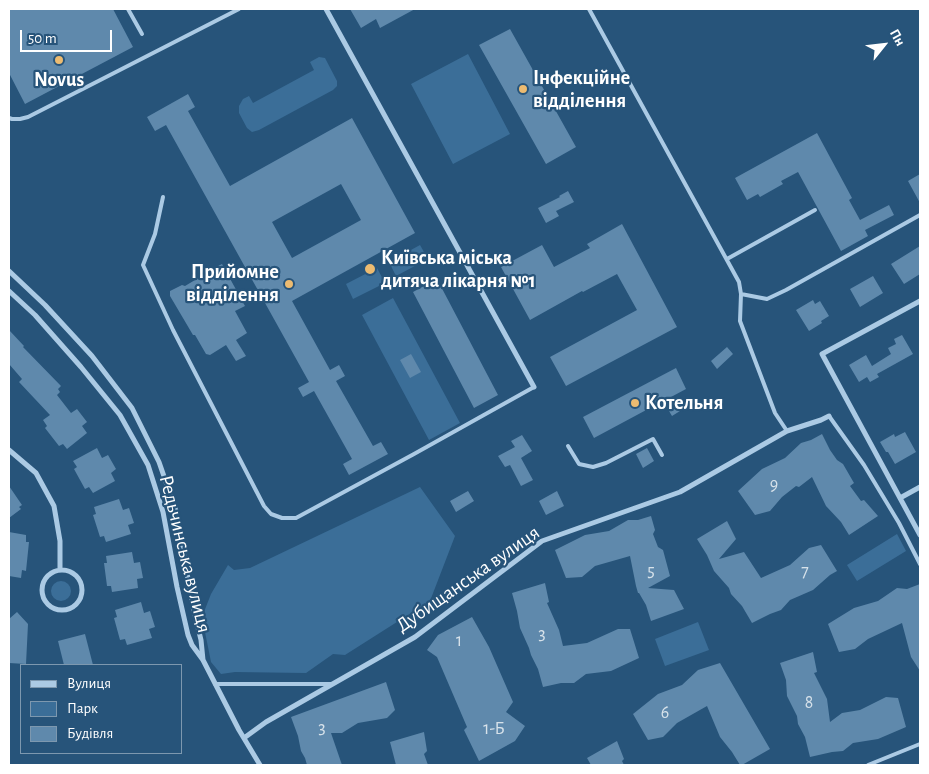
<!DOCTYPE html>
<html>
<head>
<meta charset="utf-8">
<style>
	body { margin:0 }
	#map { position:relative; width:929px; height:774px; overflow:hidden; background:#27547a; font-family:"Alegreya Sans",sans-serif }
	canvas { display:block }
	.frame { position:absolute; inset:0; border:10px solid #fff; pointer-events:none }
	.legend { position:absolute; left:20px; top:664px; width:162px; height:90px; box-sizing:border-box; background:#27547a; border:1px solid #7d98af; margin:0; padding:6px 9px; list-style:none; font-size:15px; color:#fff }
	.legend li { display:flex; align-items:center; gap:10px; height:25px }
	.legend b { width:25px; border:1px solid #7d98af }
	.north { position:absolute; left:859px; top:20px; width:50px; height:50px; -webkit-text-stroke:4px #27547a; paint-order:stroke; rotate:61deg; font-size:14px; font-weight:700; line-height:20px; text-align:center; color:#fff }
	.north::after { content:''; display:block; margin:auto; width:18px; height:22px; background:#fff; clip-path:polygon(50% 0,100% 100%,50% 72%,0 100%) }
	.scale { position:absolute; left:20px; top:30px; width:92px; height:22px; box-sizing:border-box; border:2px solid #fff; border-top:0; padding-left:6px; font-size:15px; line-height:18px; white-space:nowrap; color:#fff; -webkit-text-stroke:4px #27547a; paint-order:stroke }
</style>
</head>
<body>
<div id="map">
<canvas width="929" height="774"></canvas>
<div class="frame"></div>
<ul class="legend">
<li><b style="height:6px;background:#abcae4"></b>Вулиця</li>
<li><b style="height:14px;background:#3b6e98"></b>Парк</li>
<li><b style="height:14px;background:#5f89ac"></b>Будівля</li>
</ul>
<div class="north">Пн</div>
<div class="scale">50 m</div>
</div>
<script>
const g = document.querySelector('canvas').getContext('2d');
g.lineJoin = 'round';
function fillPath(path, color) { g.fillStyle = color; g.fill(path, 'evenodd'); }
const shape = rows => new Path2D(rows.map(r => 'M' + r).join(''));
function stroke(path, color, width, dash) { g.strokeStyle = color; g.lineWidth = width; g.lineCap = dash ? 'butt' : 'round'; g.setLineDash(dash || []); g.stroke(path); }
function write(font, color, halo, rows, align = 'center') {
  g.font = font + ' "Alegreya Sans",sans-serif'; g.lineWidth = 4.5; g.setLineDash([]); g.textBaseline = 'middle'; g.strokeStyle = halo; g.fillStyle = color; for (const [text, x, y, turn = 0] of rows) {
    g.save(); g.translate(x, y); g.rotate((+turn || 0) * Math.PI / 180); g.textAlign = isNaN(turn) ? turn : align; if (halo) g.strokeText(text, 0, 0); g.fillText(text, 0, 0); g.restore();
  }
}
fillPath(shape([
	[468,54,510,134,453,164,411,84],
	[319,57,325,58,337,81,337,86,333,90,259,130,252,132,247,128,239,113,239,106,243,99,249,96,253,103,314,70,310,62],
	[420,245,428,259,396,276,389,262],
	[377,268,385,283,353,299,346,284],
	[393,298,460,423,429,440,362,315],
	[420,487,455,536,430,601,345,655,333,654,306,673,235,672,221,674,211,662,202,617,211,594,228,565,234,570,250,568],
	[897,534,906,551,857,581,847,565],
	'51 591a10 10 0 1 1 20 0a10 10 0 1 1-20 0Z',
	[698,622,709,650,665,666,655,639]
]), '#3b6e98');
fillPath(shape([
	[9,9,113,9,133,47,25,104,9,73],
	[350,9,415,9,380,28,376,19,361,28],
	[510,29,576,147,546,164,479,45],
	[188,94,195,107,188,111,230,186,352,118,415,233,292,301,330,370,339,365,345,376,336,381,373,446,381,442,388,454,349,475,343,464,352,459,314,391,303,397,298,388,309,382,166,125,155,131,147,117],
	[341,184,361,220,292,258,272,222],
	[817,133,852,198,849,200,860,220,889,205,894,215,865,230,868,236,841,251,798,172,781,181,783,184,760,197,758,194,747,200,735,178],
	[920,174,920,203,908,181],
	[568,191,574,202,556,211,559,216,546,223,538,208,560,197,559,196],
	[622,224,677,327,566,386,550,357,637,310,617,274,583,292,582,291,530,320,501,267,542,245,554,267,590,248,587,244],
	[920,246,920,274,904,284,891,264],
	[222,264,245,306,235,311,247,333,236,340,246,356,236,361,226,345,210,355,206,354,195,335,193,335,170,296,170,291,182,285,185,286,200,277,200,275],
	[873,276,883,293,860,307,850,289],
	[437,279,498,395,474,408,413,292],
	[813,300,815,304,820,301,829,316,821,321,822,323,809,331,796,310],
	[9,330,24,346,23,347,61,386,58,389,60,392,57,395,71,413,77,409,87,422,82,426,87,433,67,449,63,444,59,446,45,428,47,426,43,420,50,415,19,382,22,379,9,364],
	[902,335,913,354,877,374,879,377,870,382,867,377,859,382,849,365,866,355,872,366,891,354,888,348,896,344,894,339],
	[727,347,733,354,717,369,711,361],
	[411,354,421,372,410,378,400,360],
	[676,368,686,389,671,397,680,411,672,416,663,401,594,438,583,417],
	[905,432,916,452,895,464,888,452,886,452,880,442,894,434,895,437],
	[822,434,830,450,837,460,843,464,854,483,850,486,861,501,864,500,878,516,849,535,841,522,826,506,812,477,799,487,796,486,782,497,770,511,755,515,738,491,762,469,785,458,801,443,811,440],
	[522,435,532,451,521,458,533,480,521,486,510,465,505,467,498,456,515,447,511,441],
	[97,448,102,458,108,455,116,469,111,473,115,481,93,493,89,487,85,489,74,469,77,467,73,461],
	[647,448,654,461,643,468,636,454],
	[9,486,22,505,19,507,21,509,9,518],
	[468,491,474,501,456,512,450,501],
	[557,491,564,506,546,515,539,501],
	[119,499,123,510,129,508,134,523,128,525,131,534,106,542,104,536,100,537,93,515,96,514,94,507],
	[651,516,655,530,653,534,658,547,663,550,670,576,648,588,674,590,684,609,651,621,646,605,639,593,638,593,636,586,630,556,595,566,582,577,566,578,555,550,585,535,609,531,628,520,638,520],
	[727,521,736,539,719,559,744,552,761,578,790,565,809,548,821,545,837,571,830,575,813,590,790,600,781,610,770,614,752,623,742,606,731,594,729,588,714,571,707,555,697,539],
	[9,532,26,535,26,542,29,542,26,571,22,570,21,578,9,576],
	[132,552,134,563,140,562,143,578,137,579,138,588,112,592,111,586,107,586,104,563,107,563,106,556],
	[545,583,549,602,547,603,559,630,563,646,587,643,618,629,630,629,639,658,611,671,586,674,574,683,561,683,543,687,538,669,531,655,529,648,520,628,517,611,512,593],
	[920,584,920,671,911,657,902,623,868,639,855,649,839,652,828,624,854,608,878,601,897,588,907,589],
	[141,602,144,613,150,611,155,627,149,629,152,638,127,645,125,639,120,640,114,618,117,617,115,610],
	[17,612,28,624,26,664,9,663,9,619],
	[472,617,489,647,513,702,506,712,525,726,515,741,479,761,464,730,467,727,437,657,427,650,438,635],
	[85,634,93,665,64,665,58,641],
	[813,652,817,672,814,673,827,699,830,722,842,713,860,710,886,697,898,698,906,727,878,739,853,743,843,751,832,752,810,757,805,737,798,724,797,716,787,696,786,680,780,663],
	[720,663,770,749,742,765,740,765,732,752,720,737,707,706,677,723,663,737,648,740,633,714,658,694,682,685,698,670],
	[386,682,395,710,387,718,358,723,342,733,331,733,342,765,307,765,305,758,301,751,298,736,291,717],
	[424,732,427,751,424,754,428,765,396,765,390,742],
	[617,741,624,759,622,761,624,765,591,765,587,758]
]), '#5f89ac');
stroke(shape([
	[128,9,142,34],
	[589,9,739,282,741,294,740,321,775,413,787,431],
	[9,118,12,119,20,119,28,117,239,9],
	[163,197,155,234,143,265,173,330,264,506,271,514,282,518,296,518,414,454,534,387],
	[727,259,815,210],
	[741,294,767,299,786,290,920,215],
	[829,416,864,465,899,523,920,564],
	[568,446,579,464,593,467,606,463,653,439,662,455],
	[215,684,331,684],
	[868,765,920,744]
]), '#abcae4', 4);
stroke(shape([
	[326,9,534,387],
	[9,271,45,305,92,356,132,408,159,462,176,511,193,607,201,640,203,660],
	[9,291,35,315,81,367,120,415,148,465,163,512,177,587,188,635,192,645,203,660,239,730,260,765],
	[920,301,822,354,920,535],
	[9,450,36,473,54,506,60,541,60,569],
	[900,498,920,487],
	'42 590a20 20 0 1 1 40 0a20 20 0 1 1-40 0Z',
	[244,738,266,722,415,637,542,541,680,492,787,431,821,420,829,416]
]), '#abcae4', 5);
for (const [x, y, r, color] of [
	[59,60,5,"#ecbb71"],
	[523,89,5,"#ecbb71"],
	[370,269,6,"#ecbb71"],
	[289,284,5,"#ecbb71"],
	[635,403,5,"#ecbb71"]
]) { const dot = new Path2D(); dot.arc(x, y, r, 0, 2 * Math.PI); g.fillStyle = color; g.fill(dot); stroke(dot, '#27547a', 2); }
write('18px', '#d7e2ea', null, [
	["9",774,485],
	["5",651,571],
	["7",805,572],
	["3",542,634],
	["1",459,641],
	["8",809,703],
	["6",665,713],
	["3",322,728],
	["1-Б",494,729]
]);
write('bold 20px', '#fff', '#27547a', [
	["Інфекційне",533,78],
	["відділення",533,101],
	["Novus",59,80,"center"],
	["Київська міська",381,258],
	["дитяча лікарня №1",381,281],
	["Прийомне",279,272,"right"],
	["відділення",279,295,"right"],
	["Котельня",645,403]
], 'left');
write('20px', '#fff', '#27547a', [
	["Редьчинська вулиця",185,554,76],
	["Дубищанська вулиця",468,579,-35]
]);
</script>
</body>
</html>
